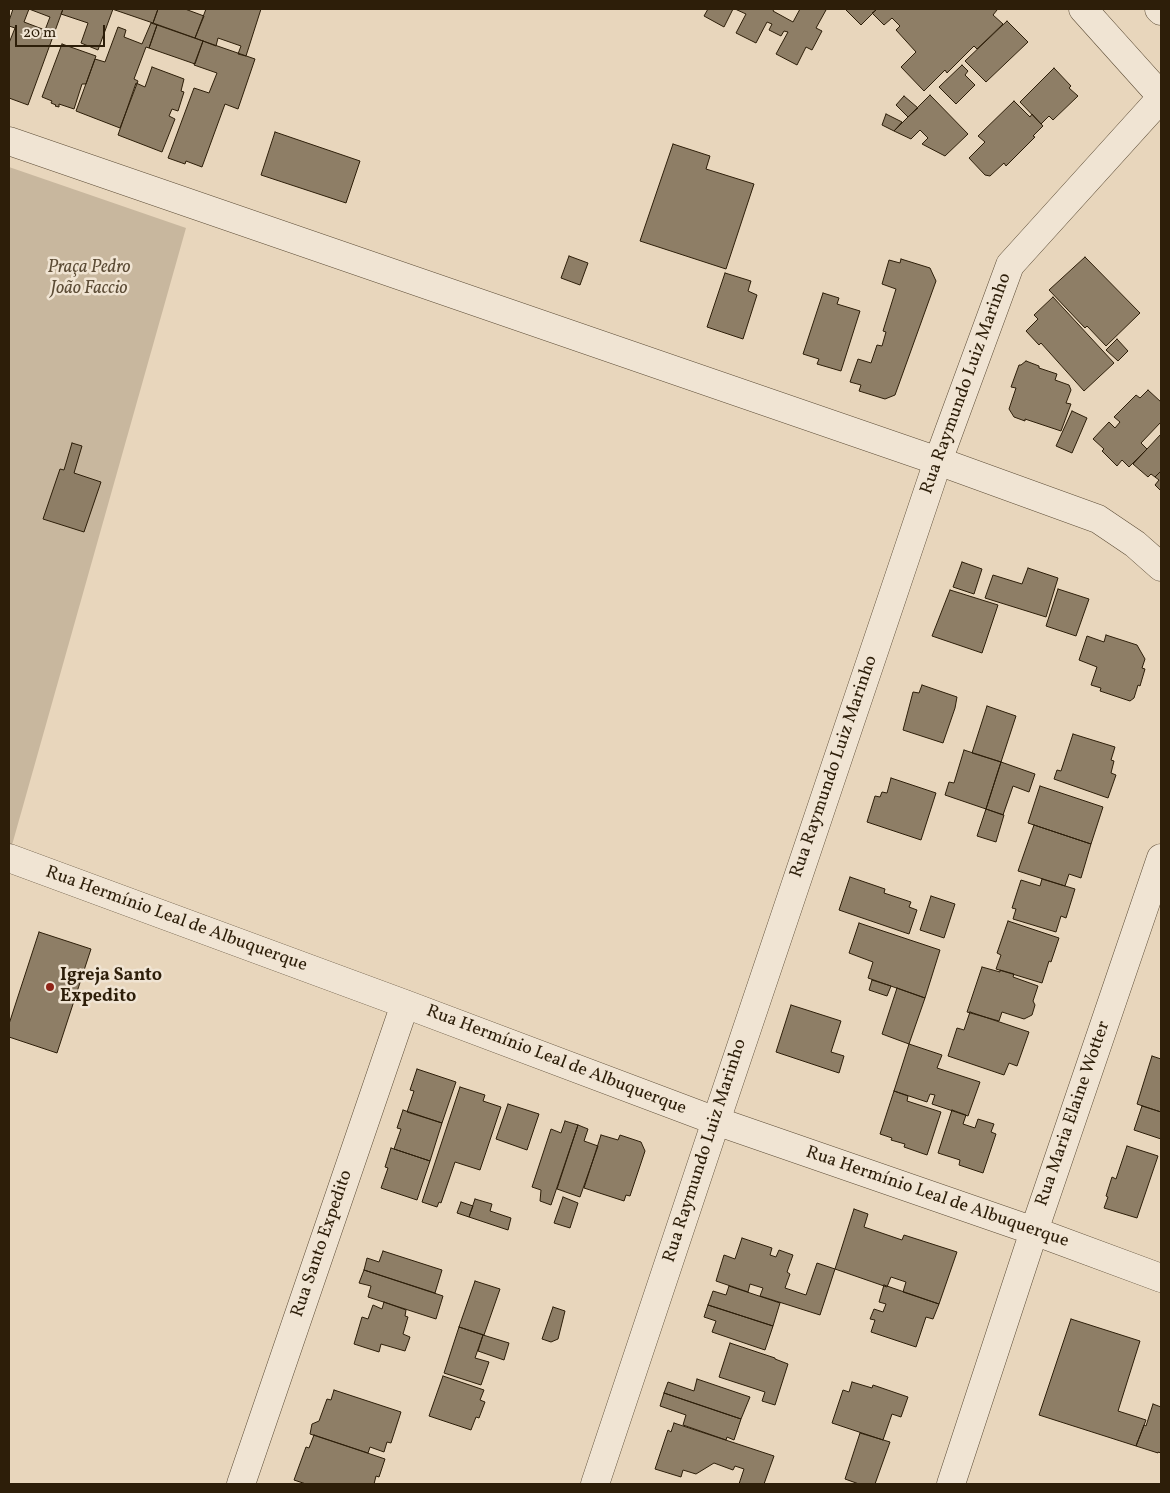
<!DOCTYPE html>
<html>
<head>
<meta charset="utf-8">
<style>
	body { margin:0 }
	#map { position:relative; width:1170px; height:1493px; overflow:hidden; background:#e8d6bc; font-family:Vollkorn,serif }
	canvas { display:block }
	.frame { position:absolute; inset:0; border:10px solid #2d1e09; pointer-events:none }
	.scale { position:absolute; left:15px; top:25px; width:90px; height:22px; box-sizing:border-box; border:2px solid #2d1e09; border-top:0; padding-left:6px; font-size:15px; line-height:18px; white-space:nowrap; color:#2d1e09; -webkit-text-stroke:4px #f0e4d3; paint-order:stroke }
</style>
</head>
<body>
<div id="map">
<canvas width="1170" height="1493"></canvas>
<div class="frame"></div>
<div class="scale">20 m</div>
</div>
<script>
const g = document.querySelector('canvas').getContext('2d');
g.lineJoin = 'round';
function fillPath(path, color) { g.fillStyle = color; g.fill(path, 'evenodd'); }
const shape = rows => new Path2D(rows.map(r => 'M' + r).join(''));
function stroke(path, color, width, dash) { g.strokeStyle = color; g.lineWidth = width; g.lineCap = dash ? 'butt' : 'round'; g.setLineDash(dash || []); g.stroke(path); }
function write(font, color, halo, rows, align = 'center') {
  g.font = font + ' Vollkorn,serif'; g.lineWidth = 5; g.setLineDash([]); g.textBaseline = 'middle'; g.strokeStyle = halo; g.fillStyle = color; for (const [text, x, y, turn = 0] of rows) {
    g.save(); g.translate(x, y); g.rotate((+turn || 0) * Math.PI / 180); g.textAlign = isNaN(turn) ? turn : align; if (halo) g.strokeText(text, 0, 0); g.fillText(text, 0, 0); g.restore();
  }
}
fillPath(shape([
	[9,167,186,228,12,845,9,844]
]), '#c8b79e');
const building = shape([
	[13,9,63,9,28,105,9,98,9,43,15,28,9,26,9,21,13,9],
	[29,9,50,17,45,30,24,22,29,9],
	[63,9,113,9,98,50,81,43,88,23,61,14,63,9],
	[112,9,158,9,153,23,112,9],
	[158,9,185,9,204,16,195,38,153,23,158,9],
	[206,9,261,9,246,56,238,54,241,46,218,38,216,46,195,38,206,9],
	[708,9,733,9,724,27,704,16,708,9],
	[735,9,774,9,773,11,793,22,800,9,823,9,826,10,816,28,822,31,812,50,806,47,797,65,776,54,788,32,784,31,781,36,769,30,772,24,767,22,756,43,736,33,746,14,735,9],
	[845,9,877,9,861,25,845,9],
	[877,9,996,9,997,10,993,15,1003,24,977,49,974,46,947,73,945,70,924,91,901,67,916,52,896,30,900,26,892,18,884,25,872,13,877,9],
	[1007,21,1028,42,986,82,965,61,1007,21],
	[151,23,157,25,149,48,146,47,134,79,138,81,120,128,76,111,95,59,105,62,118,27,126,30,124,37,142,44,151,23],
	[157,25,203,41,195,64,149,48,157,25],
	[203,41,255,59,238,109,225,104,202,167,186,161,185,164,168,158,194,88,209,93,217,73,194,65,203,41],
	[62,44,96,56,86,84,82,84,74,109,59,104,59,107,55,106,56,105,51,103,52,101,42,97,62,44],
	[962,65,968,71,965,75,975,85,956,104,939,87,962,65],
	[152,67,184,79,181,91,184,92,178,111,172,109,169,116,175,119,162,152,118,135,136,83,145,87,152,67],
	[1054,68,1071,86,1069,88,1078,96,1053,120,1049,116,1041,124,1020,102,1054,68],
	[930,95,968,134,945,156,922,144,928,138,920,130,911,139,894,131,930,95],
	[904,96,918,108,908,117,896,105,904,96],
	[1014,101,1030,117,1032,114,1043,126,1033,136,1035,137,1006,166,1004,163,990,176,985,175,969,158,985,142,978,136,1014,101],
	[886,114,902,122,894,131,882,125,886,114],
	[275,132,360,161,346,203,261,175,275,132],
	[673,144,710,156,706,169,754,184,726,269,640,241,673,144],
	[569,256,588,263,580,285,561,278,569,256],
	[1085,257,1140,313,1106,346,1087,326,1085,328,1049,290,1085,257],
	[901,259,930,268,936,281,895,395,885,399,859,391,861,385,850,382,858,359,871,363,877,345,882,346,886,332,883,331,896,289,882,284,889,260,900,263,901,259],
	[725,273,751,281,748,291,757,295,743,339,707,327,725,273],
	[823,293,839,298,837,304,860,311,841,371,817,364,819,359,803,354,823,293],
	[1053,297,1114,363,1084,391,1041,343,1039,345,1026,331,1038,319,1034,315,1053,297],
	[1117,339,1128,351,1118,361,1106,350,1117,339],
	[1026,361,1039,366,1039,368,1057,374,1055,380,1069,385,1071,390,1066,403,1071,404,1061,431,1025,419,1025,421,1014,417,1009,409,1016,388,1011,387,1019,365,1021,365,1026,361],
	[1148,390,1161,402,1161,422,1141,443,1147,449,1129,467,1122,460,1117,466,1102,451,1104,449,1093,439,1109,422,1115,428,1120,422,1114,417,1136,395,1140,398,1148,390],
	[1072,411,1087,418,1072,453,1056,446,1072,411],
	[1161,434,1161,471,1155,477,1151,474,1148,477,1133,464,1161,434],
	[72,443,82,446,74,473,101,482,84,532,43,519,60,469,64,470,72,443],
	[1161,471,1161,491,1155,485,1159,480,1155,477,1161,471],
	[962,562,982,569,974,594,953,587,962,562],
	[1028,568,1058,578,1046,617,985,598,993,575,1022,584,1028,568],
	[1058,589,1089,599,1076,636,1046,626,1058,589],
	[950,590,998,605,982,653,932,636,950,590],
	[1106,635,1137,645,1145,659,1142,668,1145,669,1140,686,1138,685,1134,698,1130,701,1100,691,1101,688,1091,685,1097,667,1079,660,1087,636,1104,642,1106,635],
	[922,685,957,697,955,708,943,743,903,730,913,692,919,693,922,685],
	[987,706,1016,716,1001,762,972,753,987,706],
	[1073,734,1115,747,1111,760,1114,761,1111,773,1116,775,1108,798,1054,779,1057,770,1061,771,1073,734],
	[964,750,1001,762,986,809,945,795,949,782,954,783,964,750],
	[1001,762,1035,774,1029,792,1013,786,1003,815,986,809,1001,762],
	[891,778,936,793,921,840,867,822,875,796,880,797,882,792,887,793,891,778],
	[1040,786,1103,807,1091,844,1028,823,1040,786],
	[986,809,1004,815,996,842,977,836,986,809],
	[1034,825,1091,844,1081,878,1069,874,1065,886,1018,871,1034,825],
	[850,877,885,889,884,893,911,902,909,907,917,910,909,934,839,910,850,877],
	[1042,879,1075,889,1066,918,1061,916,1056,932,1013,919,1016,909,1012,908,1021,880,1040,886,1042,879],
	[931,896,955,904,944,938,920,930,931,896],
	[1008,921,1059,938,1051,962,1049,961,1042,983,996,969,1001,955,997,953,1008,921],
	[859,923,940,950,925,998,868,978,873,962,849,953,859,923],
	[39,932,91,949,57,1053,9,1037,9,1024,39,932],
	[982,967,1000,972,1000,970,1014,974,1013,977,1038,986,1033,1001,1035,1005,1032,1015,1024,1019,1002,1012,999,1021,967,1012,982,967],
	[872,980,891,986,887,996,869,990,872,980],
	[897,988,925,998,909,1044,882,1034,897,988],
	[791,1005,841,1021,831,1052,844,1056,839,1073,776,1052,791,1005],
	[970,1012,1029,1032,1017,1066,1009,1063,1004,1075,948,1056,957,1028,964,1030,970,1012],
	[909,1044,942,1055,937,1068,980,1082,968,1116,932,1104,935,1095,930,1094,927,1102,894,1091,909,1044],
	[1152,1056,1161,1059,1161,1112,1137,1104,1152,1056],
	[417,1069,456,1082,442,1123,407,1112,414,1091,410,1090,417,1069],
	[460,1087,485,1095,483,1101,501,1107,480,1170,455,1162,441,1203,439,1202,437,1207,422,1202,460,1087],
	[894,1091,908,1096,907,1101,941,1112,927,1155,904,1147,905,1144,891,1140,892,1138,880,1134,894,1091],
	[508,1104,539,1114,527,1150,496,1139,508,1104],
	[1142,1106,1161,1112,1161,1139,1134,1130,1142,1106],
	[403,1110,442,1123,430,1161,394,1149,401,1129,397,1128,403,1110],
	[952,1110,966,1115,963,1124,975,1128,978,1119,994,1124,991,1132,996,1134,983,1173,959,1165,960,1160,938,1153,952,1110],
	[565,1121,578,1125,551,1205,540,1201,541,1190,532,1187,551,1129,561,1133,565,1121],
	[578,1125,588,1129,584,1141,598,1146,580,1197,557,1189,578,1125],
	[601,1135,618,1140,620,1135,641,1142,645,1151,630,1196,626,1195,624,1201,584,1188,601,1135],
	[1127,1146,1158,1156,1137,1218,1104,1208,1108,1197,1106,1196,1112,1177,1116,1179,1127,1146],
	[391,1148,430,1161,417,1200,381,1188,388,1168,385,1167,391,1148],
	[563,1197,578,1203,570,1228,554,1223,563,1197],
	[475,1199,492,1204,490,1211,511,1218,508,1230,469,1217,475,1199],
	[461,1202,473,1206,469,1217,457,1213,461,1202],
	[854,1209,868,1214,864,1227,902,1240,904,1235,957,1252,939,1304,903,1292,906,1282,891,1277,887,1287,835,1269,854,1209],
	[742,1238,772,1248,770,1255,776,1257,779,1250,793,1255,787,1272,790,1274,785,1288,806,1295,817,1263,835,1269,820,1315,760,1296,763,1288,750,1284,748,1292,716,1281,724,1255,735,1259,742,1238],
	[383,1251,442,1270,435,1293,364,1270,367,1258,379,1262,383,1251],
	[364,1270,443,1296,436,1319,368,1297,371,1286,359,1283,364,1270],
	[475,1281,500,1289,484,1335,459,1327,475,1281],
	[884,1285,939,1304,933,1319,926,1317,916,1347,871,1332,875,1320,870,1319,874,1309,883,1312,886,1304,879,1302,884,1285],
	[729,1286,780,1303,773,1326,708,1305,713,1291,726,1295,729,1286],
	[384,1302,406,1310,405,1316,408,1317,403,1334,410,1337,405,1351,381,1344,379,1352,354,1344,362,1317,368,1319,373,1305,382,1309,384,1302],
	[708,1305,773,1326,765,1350,712,1332,716,1321,704,1317,708,1305],
	[553,1307,565,1311,558,1339,551,1342,542,1339,553,1307],
	[1071,1319,1140,1341,1118,1411,1146,1420,1136,1446,1039,1415,1071,1319],
	[459,1327,483,1335,475,1358,489,1362,481,1385,444,1373,459,1327],
	[483,1335,509,1343,504,1360,478,1351,483,1335],
	[730,1343,775,1358,775,1359,788,1364,775,1405,762,1401,765,1392,719,1377,730,1343],
	[443,1376,484,1390,480,1400,485,1402,479,1418,476,1417,471,1430,429,1416,443,1376],
	[697,1379,750,1397,741,1419,664,1393,668,1382,694,1391,697,1379],
	[852,1382,872,1388,873,1385,908,1397,901,1417,892,1414,883,1440,832,1423,843,1390,849,1392,852,1382],
	[334,1390,401,1412,391,1443,387,1442,384,1452,370,1447,368,1453,310,1434,312,1424,319,1421,327,1399,331,1400,334,1390],
	[664,1393,741,1419,734,1440,727,1437,726,1440,683,1425,686,1415,660,1406,664,1393],
	[1153,1404,1161,1407,1161,1453,1158,1452,1158,1453,1136,1446,1144,1425,1146,1426,1153,1404],
	[674,1423,774,1456,764,1484,739,1484,744,1469,735,1466,733,1470,714,1463,696,1474,683,1470,681,1477,655,1469,668,1430,671,1432,674,1423],
	[860,1433,890,1442,875,1484,859,1484,845,1479,860,1433],
	[314,1435,385,1459,379,1477,376,1476,374,1484,306,1484,294,1480,306,1447,309,1448,314,1435]
]);
fillPath(building, '#8e7e66');
stroke(building, '#2d1e09', 1);
const minor = shape([
	[9,141,938,461,1098,519,1135,544,1161,567],
	[9,858,405,1004,716,1121,1034,1231,1161,1278],
	[241,1484,405,1004],
	[951,1484,1034,1231,1161,858]
]);
const tertiary = shape([
	[1083,9,1161,96],
	[1159,9,1161,11],
	[595,1484,716,1121,938,461,1010,265,1161,98]
]);
stroke(minor, '#5c4c36', 29);
stroke(tertiary, '#5c4c36', 29);
stroke(minor, '#f0e4d3', 28);
stroke(tertiary, '#f0e4d3', 28);
for (const [x, y, r, color] of [
	[50,987,5,"#8f2418"]
]) { const dot = new Path2D(); dot.arc(x, y, r, 0, 2 * Math.PI); g.fillStyle = color; g.fill(dot); stroke(dot, '#f0e4d3', 2); }
write('italic 18px', '#5c4c36', '#f0e4d3', [
	["Praça Pedro",89,269],
	["João Faccio",89,290]
]);
write('18px', '#2d1e09', '#f0e4d3', [
	["Rua Raymundo Luiz Marinho",967,384,-70],
	["Rua Raymundo Luiz Marinho",835,767,-71],
	["Rua Hermínio Leal de Albuquerque",176,920,20],
	["Rua Hermínio Leal de Albuquerque",556,1061,21],
	["Rua Maria Elaine Wotter",1074,1114,-71],
	["Rua Raymundo Luiz Marinho",706,1151,-72],
	["Rua Hermínio Leal de Albuquerque",937,1198,19],
	["Rua Santo Expedito",323,1244,-71]
]);
write('bold 18px', '#2d1e09', '#f0e4d3', [
	["Igreja Santo",60,977],
	["Expedito",60,998]
], 'left');
</script>
</body>
</html>
